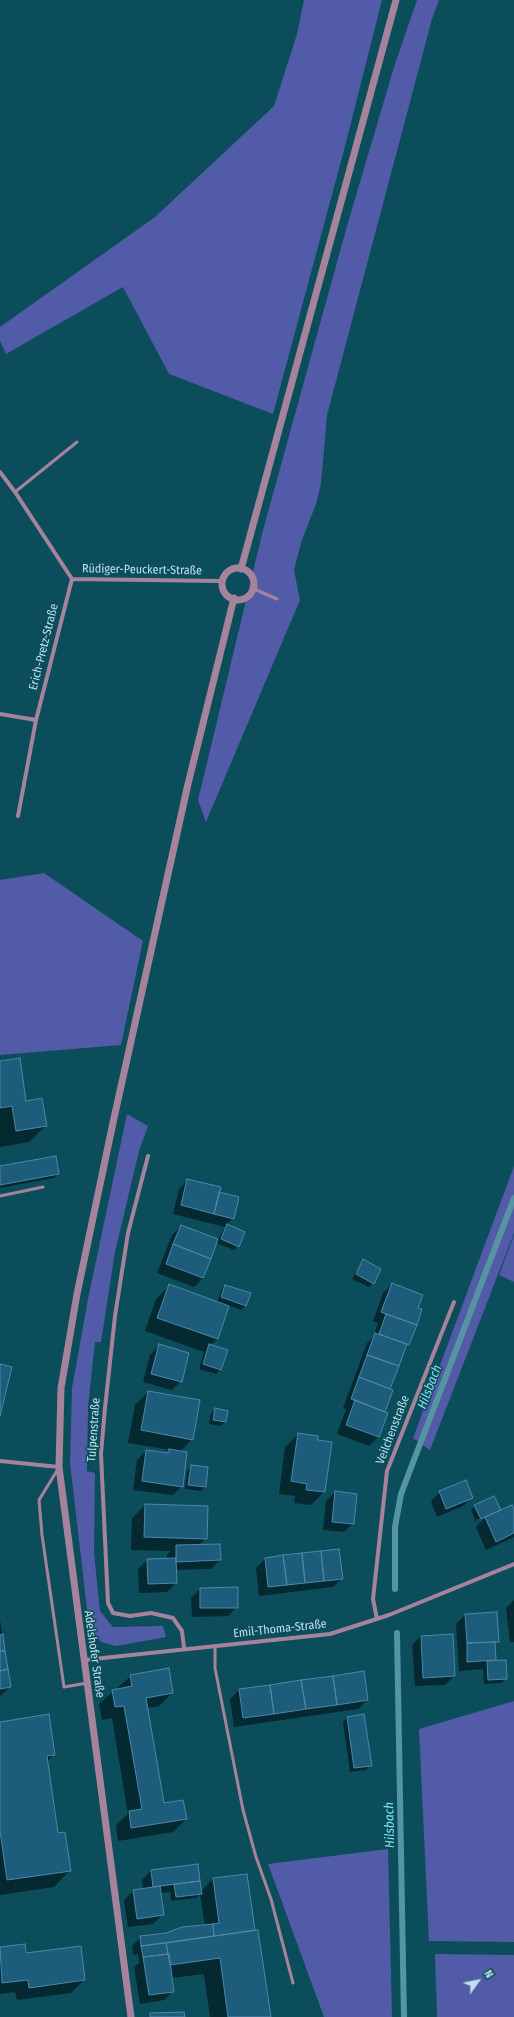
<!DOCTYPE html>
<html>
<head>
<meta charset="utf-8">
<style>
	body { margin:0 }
	#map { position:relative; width:514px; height:2017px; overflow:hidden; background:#0b4d5a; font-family:"Fira Sans Condensed",sans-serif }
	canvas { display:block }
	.north { position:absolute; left:458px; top:1961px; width:40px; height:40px; -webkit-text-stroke:3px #0b4d5a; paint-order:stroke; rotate:57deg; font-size:11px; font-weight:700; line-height:16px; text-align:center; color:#bce0ea }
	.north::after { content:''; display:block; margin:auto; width:14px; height:18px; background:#bce0ea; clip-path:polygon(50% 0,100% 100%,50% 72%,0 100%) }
</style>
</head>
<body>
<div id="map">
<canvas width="514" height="2017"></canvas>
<div class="north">N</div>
</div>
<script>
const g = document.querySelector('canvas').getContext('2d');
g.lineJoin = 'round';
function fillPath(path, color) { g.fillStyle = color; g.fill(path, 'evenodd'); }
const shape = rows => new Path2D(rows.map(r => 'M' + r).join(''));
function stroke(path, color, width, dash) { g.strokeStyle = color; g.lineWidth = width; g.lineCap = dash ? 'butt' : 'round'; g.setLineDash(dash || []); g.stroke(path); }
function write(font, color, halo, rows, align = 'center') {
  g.font = font + ' "Fira Sans Condensed",sans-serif'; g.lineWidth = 3; g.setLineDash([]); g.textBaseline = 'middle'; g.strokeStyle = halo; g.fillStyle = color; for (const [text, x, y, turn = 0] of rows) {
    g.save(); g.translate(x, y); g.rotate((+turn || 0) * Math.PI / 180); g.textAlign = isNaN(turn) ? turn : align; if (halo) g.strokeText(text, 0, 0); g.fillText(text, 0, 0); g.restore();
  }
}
fillPath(shape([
	[304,0,382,0,344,150,273,414,169,374,123,287,6,354,0,341,0,327,155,217,274,106,297,34],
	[417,0,439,0,432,19,327,415,321,484,316,504,301,543,294,570,300,600,206,822,198,800,263,530,347,226,394,67],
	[44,873,143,941,121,1045,0,1055,0,880],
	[127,1114,148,1126,139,1151,115,1252,101,1342,95,1342,88,1407,87,1471,95,1473,94,1553,100,1611,113,1627,163,1626,166,1637,116,1646,101,1642,89,1626,70,1463,72,1388,88,1299],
	[514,1166,514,1233,430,1450,413,1438],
	[514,1235,514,1282,499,1275],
	[514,1701,514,1942,429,1941,419,1729],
	[388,1849,392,2017,324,2017,268,1864],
	[435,1954,514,1955,514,2017,437,2017]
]), '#515ba7');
fillPath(shape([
	[0,1062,26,1102,46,1126,29,1142,0,1147],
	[0,1167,58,1174,54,1178,0,1188],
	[188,1180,218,1193,233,1218,226,1225,244,1232,238,1246,234,1250,216,1243,203,1278,194,1287,157,1273,172,1235,181,1226,218,1240,225,1227,173,1214,179,1189],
	[363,1260,373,1283,369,1287,352,1279],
	[392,1284,417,1308,421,1310,408,1345,403,1350,389,1389,378,1437,369,1446,337,1434,346,1409,343,1408,367,1343,373,1337,378,1323,373,1321,383,1293],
	[169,1286,217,1303,221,1290,226,1286,246,1306,241,1310,228,1305,217,1339,210,1346,220,1370,216,1374,199,1369,204,1352,145,1331,156,1299],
	[159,1346,181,1381,172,1390,143,1382,150,1355],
	[148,1392,192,1439,180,1452,182,1486,173,1495,133,1490,137,1460,146,1451,166,1454,170,1450,128,1443,135,1405],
	[215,1409,225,1422,221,1426,209,1424,211,1414],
	[298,1434,324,1492,311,1505,294,1503,295,1496,279,1494,285,1447],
	[191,1466,207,1468,205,1487,201,1491,185,1489,187,1471],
	[335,1492,353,1523,344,1532,323,1530,326,1501],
	[440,1492,472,1497,463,1506,437,1517,431,1501],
	[494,1498,499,1510,496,1513,512,1506,514,1512,514,1537,486,1550,476,1527,484,1519,476,1522,471,1510,475,1506],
	[496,1511,496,1513,476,1522,476,1520],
	[145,1505,206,1538,199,1545,220,1560,211,1569,176,1570,176,1583,167,1592,139,1593,138,1569,147,1560,167,1559,167,1555,171,1551,131,1550,132,1518],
	[265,1559,342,1578,333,1587,259,1596,256,1568],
	[200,1589,237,1607,228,1616,192,1617,191,1598],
	[514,1600,514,1642,510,1642,506,1608],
	[496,1613,498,1641,494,1645,495,1660,494,1662,506,1678,502,1683,484,1684,483,1669,459,1671,456,1624,465,1615],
	[0,1620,10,1687,0,1696],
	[452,1635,454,1676,445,1685,415,1686,412,1645,421,1636],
	[131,1676,172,1693,159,1706,147,1708,163,1804,186,1819,173,1832,118,1841,116,1825,128,1814,112,1718,102,1720,99,1704],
	[239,1690,367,1700,358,1709,234,1727,230,1699],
	[363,1716,370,1766,366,1770,350,1772,343,1722,347,1718],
	[0,1723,54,1754,47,1762,58,1834,70,1870,54,1887,0,1895],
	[197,1865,200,1892,213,1879,254,1930,252,1932,270,2017,210,2017,204,1974,171,1978,173,1991,164,2000,140,2004,134,1967,139,1963,138,1954,133,1955,132,1946,141,1937,167,1934,205,1926,200,1894,196,1898,171,1901,170,1892,160,1893,162,1915,153,1924,128,1927,124,1900,133,1891,143,1889,142,1880,151,1871],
	[24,1945,26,1955,84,1980,71,1993,17,2000,15,1992,0,1994,0,1948]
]), '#0007');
stroke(shape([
	[395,1589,395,1527,401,1494,514,1198],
	[397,1633,404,2017]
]), '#5594a2', 6);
const building = shape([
	[20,1058,26,1101,42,1098,47,1126,16,1131,12,1106,0,1108,0,1061,20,1058],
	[56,1156,59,1174,0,1185,0,1166,56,1156],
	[187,1179,221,1187,214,1214,181,1205,187,1179],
	[219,1192,239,1197,234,1219,214,1214,219,1192],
	[227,1224,245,1232,239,1247,221,1239,227,1224],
	[181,1225,218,1239,211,1259,173,1244,181,1225],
	[173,1244,211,1259,203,1278,166,1264,173,1244],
	[363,1259,381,1269,374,1284,356,1274,363,1259],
	[392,1283,423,1295,418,1308,422,1309,417,1325,381,1312,392,1283],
	[169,1284,229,1306,218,1339,157,1318,169,1284],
	[225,1285,251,1293,246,1306,221,1297,225,1285],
	[386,1314,417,1325,409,1345,379,1334,386,1314],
	[375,1333,407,1344,399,1366,367,1355,375,1333],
	[159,1344,189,1353,182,1382,151,1374,159,1344],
	[209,1344,228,1350,221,1370,203,1364,209,1344],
	[367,1355,399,1366,390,1389,359,1377,367,1355],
	[0,1364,12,1367,0,1416,0,1364],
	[359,1377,393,1390,385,1412,351,1399,359,1377],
	[148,1391,200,1400,193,1440,141,1430,148,1391],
	[355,1400,388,1413,379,1437,346,1425,355,1400],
	[215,1408,228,1411,226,1422,213,1420,215,1408],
	[298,1433,318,1436,318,1440,332,1442,325,1492,306,1490,307,1484,291,1481,298,1433],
	[169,1449,187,1452,183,1487,142,1481,146,1450,169,1453,169,1449],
	[191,1465,208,1467,206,1487,188,1485,191,1465],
	[466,1480,473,1498,446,1509,439,1491,466,1480],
	[335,1491,357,1494,354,1524,332,1522,335,1491],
	[494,1496,501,1510,481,1519,474,1505,494,1496],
	[145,1504,208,1506,207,1539,144,1537,145,1504],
	[512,1505,514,1509,514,1533,496,1542,485,1517,512,1505],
	[220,1544,221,1560,176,1562,176,1545,220,1544],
	[339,1549,343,1579,324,1581,321,1551,339,1549],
	[321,1551,324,1581,305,1583,302,1553,321,1551],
	[302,1553,305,1583,287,1585,283,1555,302,1553],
	[283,1555,287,1585,268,1587,265,1558,283,1555],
	[176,1558,177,1583,148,1584,147,1559,176,1558],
	[238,1587,238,1608,200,1608,200,1588,238,1587],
	[497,1612,499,1642,467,1643,465,1614,497,1612],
	[3,1634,5,1651,0,1651,0,1635,3,1634],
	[453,1634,455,1676,423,1678,421,1636,453,1634],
	[495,1642,496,1660,467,1662,467,1643,495,1642],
	[0,1651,5,1651,8,1669,0,1671,0,1651],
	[506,1660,507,1679,488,1680,487,1661,506,1660],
	[169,1668,173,1693,146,1698,164,1803,183,1800,187,1819,131,1828,129,1811,142,1809,124,1706,115,1707,112,1690,132,1686,130,1675,169,1668],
	[8,1669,11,1687,0,1689,0,1671,8,1669],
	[364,1671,368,1700,337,1705,333,1676,364,1671],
	[333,1676,337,1705,306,1709,301,1680,333,1676],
	[301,1680,306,1709,274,1714,270,1685,301,1680],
	[270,1685,274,1714,243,1718,239,1689,270,1685],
	[49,1714,55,1755,47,1756,58,1833,65,1832,71,1871,7,1880,0,1831,0,1722,49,1714],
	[364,1714,372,1766,354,1768,347,1717,364,1714],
	[198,1864,200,1881,153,1887,151,1870,198,1864],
	[247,1874,255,1930,214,1936,213,1924,219,1923,213,1878,247,1874],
	[200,1881,202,1894,176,1897,174,1884,200,1881],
	[160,1886,164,1915,137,1919,133,1890,160,1886],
	[213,1924,214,1936,141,1946,140,1936,166,1933,182,1927,213,1924],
	[258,1930,271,2017,228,2017,220,1958,170,1965,166,1943,258,1930],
	[166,1943,168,1954,143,1957,141,1946,166,1943],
	[25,1944,26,1953,81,1946,85,1980,29,1988,28,1980,2,1983,0,1947,25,1944],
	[169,1954,174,1992,149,1995,143,1957,169,1954],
	[184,2012,185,2017,150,2017,150,2013,184,2012]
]);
fillPath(building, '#1e5c7c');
stroke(building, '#4d88aa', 1);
stroke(shape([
	[15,492,77,442],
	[254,589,277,599],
	[0,1196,43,1187],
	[58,1469,39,1500,42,1535,64,1687,87,1683],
	[215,1646,215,1668,243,1810,256,1857,271,1899,293,1983]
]), '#a6839d', 3);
stroke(shape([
	[0,472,15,492,72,579],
	[72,579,221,581],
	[0,714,36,720],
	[18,816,36,720,72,579],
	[148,1156,128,1233,115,1316,105,1408,101,1454,108,1603,113,1613,130,1616,151,1613,173,1618,182,1631,184,1648],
	[0,1461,59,1467],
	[377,1619,373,1599,387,1471,454,1302],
	[84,1660,330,1634,389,1615,514,1564]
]), '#a6839d', 4);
stroke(shape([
	'222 584a16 16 0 1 1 32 0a16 16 0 1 1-32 0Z',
	[241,569,396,0],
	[131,2017,59,1467,61,1388,77,1294,114,1118,188,784,234,598]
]), '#a6839d', 7);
write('12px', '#bce0ea', '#0b4d5a', [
	["Rüdiger-Peuckert-Straße",142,570,1],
	["Erich-Pretz-Straße",44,647,-76],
	["Tulpenstraße",94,1430,-86],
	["Veilchenstraße",393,1430,-69],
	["Emil-Thoma-Straße",280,1629,-6],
	["Adelshofer Straße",94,1654,82]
]);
write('italic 13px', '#83e0f6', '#0b4d5a', [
	["Hilsbach",430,1387,-69],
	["Hilsbach",390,1825,-91]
]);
</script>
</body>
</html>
